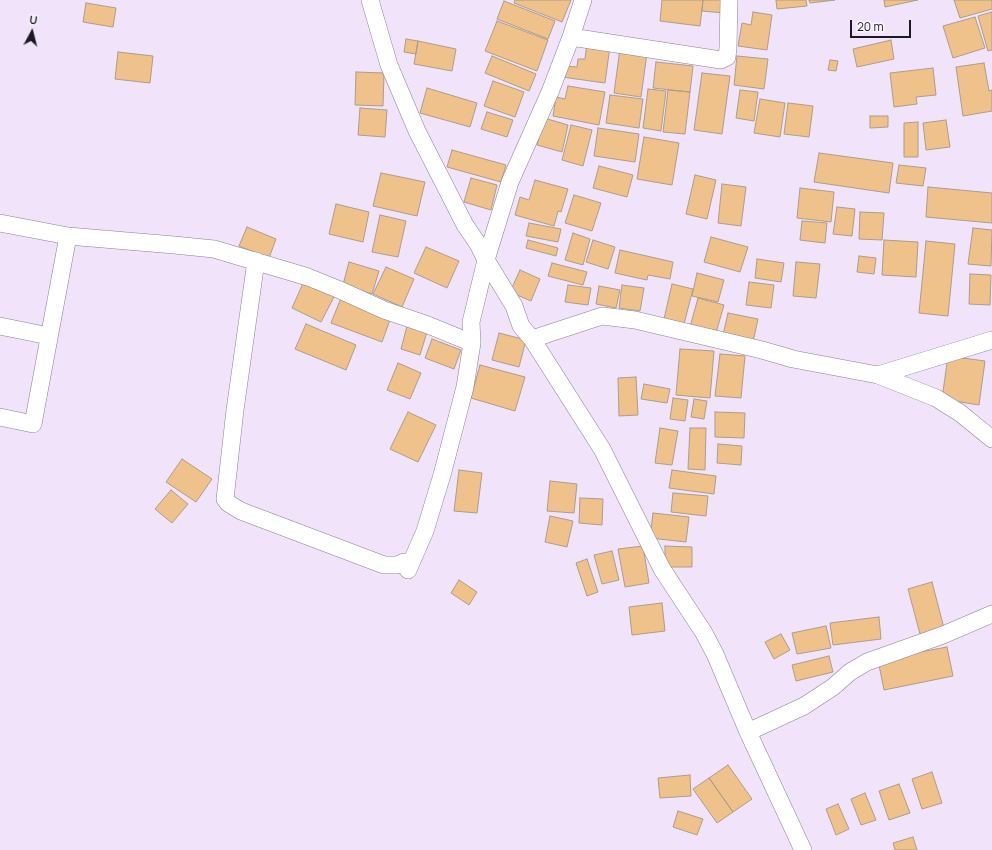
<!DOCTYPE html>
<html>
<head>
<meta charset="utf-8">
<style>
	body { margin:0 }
	#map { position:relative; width:992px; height:850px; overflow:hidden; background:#f0e3fa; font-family:Manrope,sans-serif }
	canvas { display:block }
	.north { position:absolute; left:12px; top:12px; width:40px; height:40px; -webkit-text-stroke:3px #f9f4fd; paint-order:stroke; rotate:7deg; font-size:11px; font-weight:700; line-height:16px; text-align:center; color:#1d1921 }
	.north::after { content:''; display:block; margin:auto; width:14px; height:18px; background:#1d1921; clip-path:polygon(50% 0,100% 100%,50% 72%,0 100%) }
	.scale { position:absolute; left:850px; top:20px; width:61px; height:18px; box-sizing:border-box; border:2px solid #1d1921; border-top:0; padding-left:5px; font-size:12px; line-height:14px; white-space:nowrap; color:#1d1921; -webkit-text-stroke:3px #f9f4fd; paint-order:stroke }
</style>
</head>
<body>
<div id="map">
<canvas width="992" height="850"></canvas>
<div class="north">U</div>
<div class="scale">20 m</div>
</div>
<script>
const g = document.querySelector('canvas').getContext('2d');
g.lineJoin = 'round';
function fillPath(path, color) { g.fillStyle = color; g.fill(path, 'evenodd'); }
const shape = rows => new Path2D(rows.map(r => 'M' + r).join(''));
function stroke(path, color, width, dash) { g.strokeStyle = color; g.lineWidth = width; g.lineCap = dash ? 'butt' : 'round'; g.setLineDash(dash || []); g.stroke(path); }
const building = shape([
	[515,0,571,0,562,22,514,3,515,0],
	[662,0,703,0,700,26,660,21,662,0],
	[703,0,725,0,724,13,702,11,703,0],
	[776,0,806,0,807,6,777,9,776,0],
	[809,0,835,0,810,3,809,0],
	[884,0,918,0,885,7,884,0],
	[954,0,992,0,992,9,960,18,954,0],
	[504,1,555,21,548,39,497,19,504,1],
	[86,3,116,8,113,27,83,22,86,3],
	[753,12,772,15,767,50,738,46,742,23,751,25,753,12],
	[992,12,992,50,988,51,978,16,992,12],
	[975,17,985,48,953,58,943,26,975,17],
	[497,21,548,40,537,71,485,51,497,21],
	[406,39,418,41,416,54,404,52,406,39],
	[891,40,894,59,857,67,853,49,891,40],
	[418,41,456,49,452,71,414,64,418,41],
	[587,43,610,46,605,83,562,77,564,66,577,67,578,59,585,59,587,43],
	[620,49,647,53,641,97,614,93,620,49],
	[118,52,153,56,150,83,115,79,118,52],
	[492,56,536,74,529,91,485,73,492,56],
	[737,56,768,59,764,89,734,85,737,56],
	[830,60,838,61,836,71,828,70,830,60],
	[656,62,693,66,690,92,653,88,656,62],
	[984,63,989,91,992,90,992,111,963,116,956,67,984,63],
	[933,68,936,95,916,97,917,104,894,107,890,73,933,68],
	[356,72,384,73,383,106,355,105,356,72],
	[702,73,730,76,722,134,694,130,702,73],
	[493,81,524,92,515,117,484,106,493,81],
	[568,86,605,92,599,125,553,116,556,97,565,99,568,86],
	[427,88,477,103,470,127,420,113,427,88],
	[648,89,666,91,661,131,643,128,648,89],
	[668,90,690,92,685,134,663,132,668,90],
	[740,90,758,92,754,121,736,118,740,90],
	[610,95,643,99,639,128,606,123,610,95],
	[760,99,785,103,780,137,754,133,760,99],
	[788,103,813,106,809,137,784,134,788,103],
	[360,108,387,110,385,137,358,135,360,108],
	[487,112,513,120,507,137,481,129,487,112],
	[870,116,888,116,888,127,870,128,870,116],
	[544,118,568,125,562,152,537,145,544,118],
	[946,120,950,147,926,150,923,123,946,120],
	[918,122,918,157,904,157,904,123,918,122],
	[571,125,592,130,583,166,562,160,571,125],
	[598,128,639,134,635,162,594,156,598,128],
	[644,137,679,143,672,185,637,179,644,137],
	[452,150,506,165,501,182,447,167,452,150],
	[819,153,893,163,889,193,814,182,819,153],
	[899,165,926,168,923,186,896,183,899,165],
	[599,166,633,175,627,197,593,188,599,166],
	[381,173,425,182,417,216,373,206,381,173],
	[695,175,716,180,707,219,686,214,695,175],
	[471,178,497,185,491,210,464,202,471,178],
	[535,180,568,189,561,212,558,211,554,226,515,215,520,197,529,200,535,180],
	[722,184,746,187,741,226,718,223,722,184],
	[928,187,992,193,992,223,926,217,928,187],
	[800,188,834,192,831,222,797,218,800,188],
	[574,195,601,203,592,231,565,223,574,195],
	[336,204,369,212,363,242,329,234,336,204],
	[837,207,855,209,852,236,833,234,837,207],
	[860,212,884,213,882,240,859,239,860,212],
	[380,215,406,221,398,257,372,252,380,215],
	[802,221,827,223,825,243,800,240,802,221],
	[529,223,561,229,558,242,526,236,529,223],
	[247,227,276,239,269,258,239,246,247,227],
	[973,228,992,230,991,266,968,264,973,228],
	[573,233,590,239,583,265,565,260,573,233],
	[711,237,748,247,740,272,704,262,711,237],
	[528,240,558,248,556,256,526,248,528,240],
	[593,240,615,247,608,269,586,262,593,240],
	[884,240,918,242,916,277,882,275,884,240],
	[926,241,955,244,948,316,919,313,926,241],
	[426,247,459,261,447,288,414,273,426,247],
	[620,250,673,262,670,279,648,275,647,280,615,273,620,250],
	[859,256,876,258,874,274,857,272,859,256],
	[757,259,784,263,781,282,755,278,757,259],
	[349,262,379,271,372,294,343,285,349,262],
	[796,262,820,264,816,298,793,296,796,262],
	[552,263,587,272,583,285,548,276,552,263],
	[386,267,414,279,402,307,373,294,386,267],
	[520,270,540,279,531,301,510,292,520,270],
	[697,273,724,280,718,302,692,296,697,273],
	[970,274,991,275,990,305,969,304,970,274],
	[304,281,335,295,321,322,292,308,304,281],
	[749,282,774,285,771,308,746,305,749,282],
	[672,284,693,289,684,324,664,319,672,284],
	[568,285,591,288,588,305,565,302,568,285],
	[622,285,644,288,640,311,619,308,622,285],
	[599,286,620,290,616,308,596,304,599,286],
	[341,298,391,317,382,342,331,323,341,298],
	[698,298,724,305,716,333,690,327,698,298],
	[728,313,758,319,753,342,723,335,728,313],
	[306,324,356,345,346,370,295,349,306,324],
	[407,326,427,332,420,355,401,349,407,326],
	[499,333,526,340,519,367,492,360,499,333],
	[432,339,461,350,454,369,425,358,432,339],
	[680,349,714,351,710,398,676,395,680,349],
	[720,354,745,356,741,398,715,396,720,354],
	[948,356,985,361,979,405,942,399,948,356],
	[398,363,421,373,410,399,387,390,398,363],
	[480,365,525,377,515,411,471,398,480,365],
	[636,377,638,415,619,416,618,378,636,377],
	[644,384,670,389,667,403,641,399,644,384],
	[673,398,688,400,685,421,670,419,673,398],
	[694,399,707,401,704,419,691,417,694,399],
	[408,412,436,425,418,462,390,449,408,412],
	[715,412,745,413,744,438,715,437,715,412],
	[660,428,678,431,672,465,655,463,660,428],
	[690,428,706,428,705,470,688,469,690,428],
	[718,444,742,446,741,465,717,463,718,444],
	[182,459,212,479,196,502,166,482,182,459],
	[459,470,482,473,477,513,454,511,459,470],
	[672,470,716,476,714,494,669,488,672,470],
	[550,481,577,484,574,513,547,511,550,481],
	[171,490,188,504,172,523,155,509,171,490],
	[673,493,708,496,706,516,671,512,673,493],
	[580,498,603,499,602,525,579,523,580,498],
	[653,513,689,517,686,542,650,538,653,513],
	[550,516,573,521,567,547,545,542,550,516],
	[643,546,649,583,625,587,618,549,643,546],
	[665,546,692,547,692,567,665,567,665,546],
	[612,551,619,580,602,584,594,555,612,551],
	[587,559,598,592,587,596,576,563,587,559],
	[459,580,477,592,469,605,451,593,459,580],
	[932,582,944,628,920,634,908,589,932,582],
	[662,603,665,631,632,635,629,607,662,603],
	[879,617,881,639,833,645,830,623,879,617],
	[826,626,831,648,797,654,792,633,826,626],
	[781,634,790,650,774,659,765,642,781,634],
	[947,647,953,676,884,690,878,660,947,647],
	[829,656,833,672,796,681,792,665,829,656],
	[728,765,752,799,733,812,709,778,728,765],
	[932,772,942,803,922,809,912,779,932,772],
	[690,775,691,796,660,798,658,778,690,775],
	[709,778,733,812,717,823,693,789,709,778],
	[899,784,910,813,889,820,879,791,899,784],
	[865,793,876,820,861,825,851,799,865,793],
	[838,804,849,829,836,835,826,809,838,804],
	[678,811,703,819,697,835,673,827,678,811],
	[913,837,917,850,895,850,893,843,913,837]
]);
fillPath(building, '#efc28c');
stroke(building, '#ad9c89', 1);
const street = shape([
	[370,0,389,65,417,131,465,225,478,244,486,260,471,322,472,343,465,387,442,475,425,531,408,570],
	[583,0,571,37,550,92,510,182,486,260,514,306,521,326,532,339,602,449,662,569,704,633,715,654,748,732,803,850],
	[571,37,721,60,727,57,728,48,729,0],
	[0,223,68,236,174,245,214,249,308,277,340,290,384,310,428,325,472,343],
	[256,261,235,410,225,499,228,503,241,511,384,565,397,565,404,562,408,570],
	[0,326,49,336],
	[532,339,602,316,635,320,762,350,793,359,878,375,992,340],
	[878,375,936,398,960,413,992,439],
	[0,417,33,424,68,236],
	[748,732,804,706,833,687,850,672,867,662,943,635,992,614]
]);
stroke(street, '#8b8094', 18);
stroke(street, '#fff', 17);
</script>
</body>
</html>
